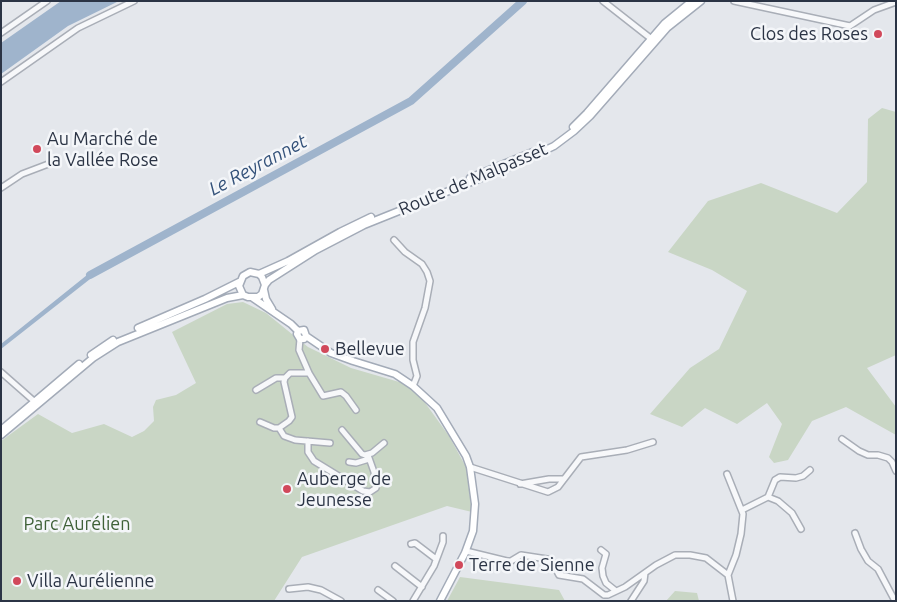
<!DOCTYPE html>
<html>
<head>
<meta charset="utf-8">
<style>
	body { margin:0 }
	#map { position:relative; width:897px; height:602px; overflow:hidden; background:#e4e7ec; font-family:Ubuntu,sans-serif }
	canvas { display:block }
	.frame { position:absolute; inset:0; border:2px solid #2b3445; pointer-events:none }
</style>
</head>
<body>
<div id="map">
<canvas width="897" height="602"></canvas>
<div class="frame"></div>
</div>
<script>
const g = document.querySelector('canvas').getContext('2d');
g.lineJoin = 'round';
function fillPath(path, color) { g.fillStyle = color; g.fill(path, 'evenodd'); }
const shape = rows => new Path2D(rows.map(r => 'M' + r).join(''));
function stroke(path, color, width, dash) { g.strokeStyle = color; g.lineWidth = width; g.lineCap = dash ? 'butt' : 'round'; g.setLineDash(dash || []); g.stroke(path); }
function write(font, color, halo, rows, align = 'center') {
  g.font = font + ' Ubuntu,sans-serif'; g.lineWidth = 5; g.setLineDash([]); g.textBaseline = 'middle'; g.strokeStyle = halo; g.fillStyle = color; for (const [text, x, y, turn = 0] of rows) {
    g.save(); g.translate(x, y); g.rotate((+turn || 0) * Math.PI / 180); g.textAlign = isNaN(turn) ? turn : align; if (halo) g.strokeText(text, 0, 0); g.fillText(text, 0, 0); g.restore();
  }
}
fillPath(shape([
	[882,108,896,112,896,355,867,368,896,407,896,435,846,407,812,421,788,460,774,463,769,457,782,424,767,403,737,424,705,408,682,427,650,414,690,368,719,349,747,291,712,270,668,252,708,201,761,183,837,213,867,182,868,119],
	[243,302,266,313,308,347,351,368,413,386,449,436,466,467,472,512,447,506,302,557,274,601,1,601,1,441,38,414,72,433,104,424,132,437,144,431,154,421,153,407,156,400,176,395,196,383,172,332,227,304],
	[460,577,559,590,565,601,447,601],
	[675,591,697,593,699,601,666,601]
]), '#c9d6c5');
fillPath(shape([
	[61,1,119,1,68,26,1,74,1,43],
	[98,269,99,272,1,349,1,344,92,271]
]), '#9fb4cc');
stroke(shape([
	[90,275,411,101,523,1]
]), '#9fb4cc', 8);
const minor = shape([
	[603,1,654,41],
	[734,1,850,26,874,10,896,2],
	[1,33,47,1],
	[1,82,78,28,134,1],
	[1,188,22,174,51,163],
	[394,240,405,252,422,264,427,272,430,281,425,308,413,342,413,360,417,376,413,386],
	[300,339,299,350,309,373,323,396,341,392,346,396,356,410],
	[1,372,35,402],
	[256,390,276,378,285,378],
	[260,422,274,428,279,428,289,421,292,417,284,382,285,378,290,373,309,373],
	[279,428,284,436,295,440,330,443],
	[342,430,362,454,365,455,372,453,384,443],
	[842,439,859,451,868,455,878,455,888,458,892,462,896,471],
	[308,441,308,452,314,461,363,491,370,492,376,488,374,472,368,455],
	[349,462,356,463,369,459],
	[470,467,548,492,558,487,581,457,627,450,653,442],
	[727,474,743,514,741,534,736,555,728,575,733,601],
	[520,484,549,479,564,479],
	[768,497,778,501,792,513,801,529],
	[742,510,768,497,775,480,780,477,796,478,803,476,810,470],
	[855,533,861,549,868,561,878,569,895,601],
	[411,544,415,543,436,559],
	[601,550,606,554,602,568,603,576,606,583,616,591],
	[466,551,507,561,511,561,521,555,547,559,552,562,559,575,583,579,604,595,608,595,625,587,656,565,675,555,690,555,706,558,728,575],
	[395,566,422,587],
	[289,589,308,587,321,590,341,601],
	[378,590,393,601],
	[413,601,434,566,443,542,443,536],
	[631,601,644,581,645,573]
]);
const major = shape([
	[573,127,587,113,665,23,692,1],
	[470,178,533,152],
	[259,274,288,261,340,232,371,217],
	[265,285,269,280,316,250,364,225,516,164,554,146,574,131,590,116,667,28,701,1],
	[264,290,266,299,272,309],
	[253,298,291,324,298,331],
	[138,328,205,299,239,282],
	[298,331,304,330,306,336,331,353,353,361,395,374,413,386,437,408,466,456,470,467,475,504,473,531,465,553,440,601],
	[298,331,297,334,300,339,304,339,306,336],
	[91,355,113,340],
	[1,430,79,364],
	[1,435,93,358,118,342,227,298,243,295,248,297,258,297,262,294,265,285,262,277,259,274,250,272,243,276,239,286,243,295]
]);
stroke(minor, '#a9aeb7', 8);
stroke(major, '#a3abb8', 9);
stroke(minor, '#f7f8fa', 5);
stroke(major, '#fff', 6);
for (const [x, y, r, color] of [
	[878,34,5,"#d1495b"],
	[37,149,5,"#d1495b"],
	[325,349,5,"#d1495b"],
	[287,489,5,"#d1495b"],
	[459,565,5,"#d1495b"],
	[17,581,5,"#d1495b"]
]) { const dot = new Path2D(); dot.arc(x, y, r, 0, 2 * Math.PI); g.fillStyle = color; g.fill(dot); stroke(dot, '#f4f6f9', 2); }
write('18px', '#2b3445', '#f4f6f9', [
	["Clos des Roses",868,34,"right"],
	["Au Marché de",47,139],
	["la Vallée Rose",47,160],
	["Bellevue",335,349],
	["Auberge de",297,479],
	["Jeunesse",297,500],
	["Terre de Sienne",469,565],
	["Villa Aurélienne",27,581]
], 'left');
write('18px', '#2b3445', '#f4f6f9', [
	["Route de Malpasset",473,179,-23]
]);
write('18px', '#3f6138', '#f4f6f9', [
	["Parc Aurélien",77,524]
]);
write('italic 19px', '#34527a', '#f4f6f9', [
	["Le Reyrannet",258,165,-28]
]);
</script>
</body>
</html>
